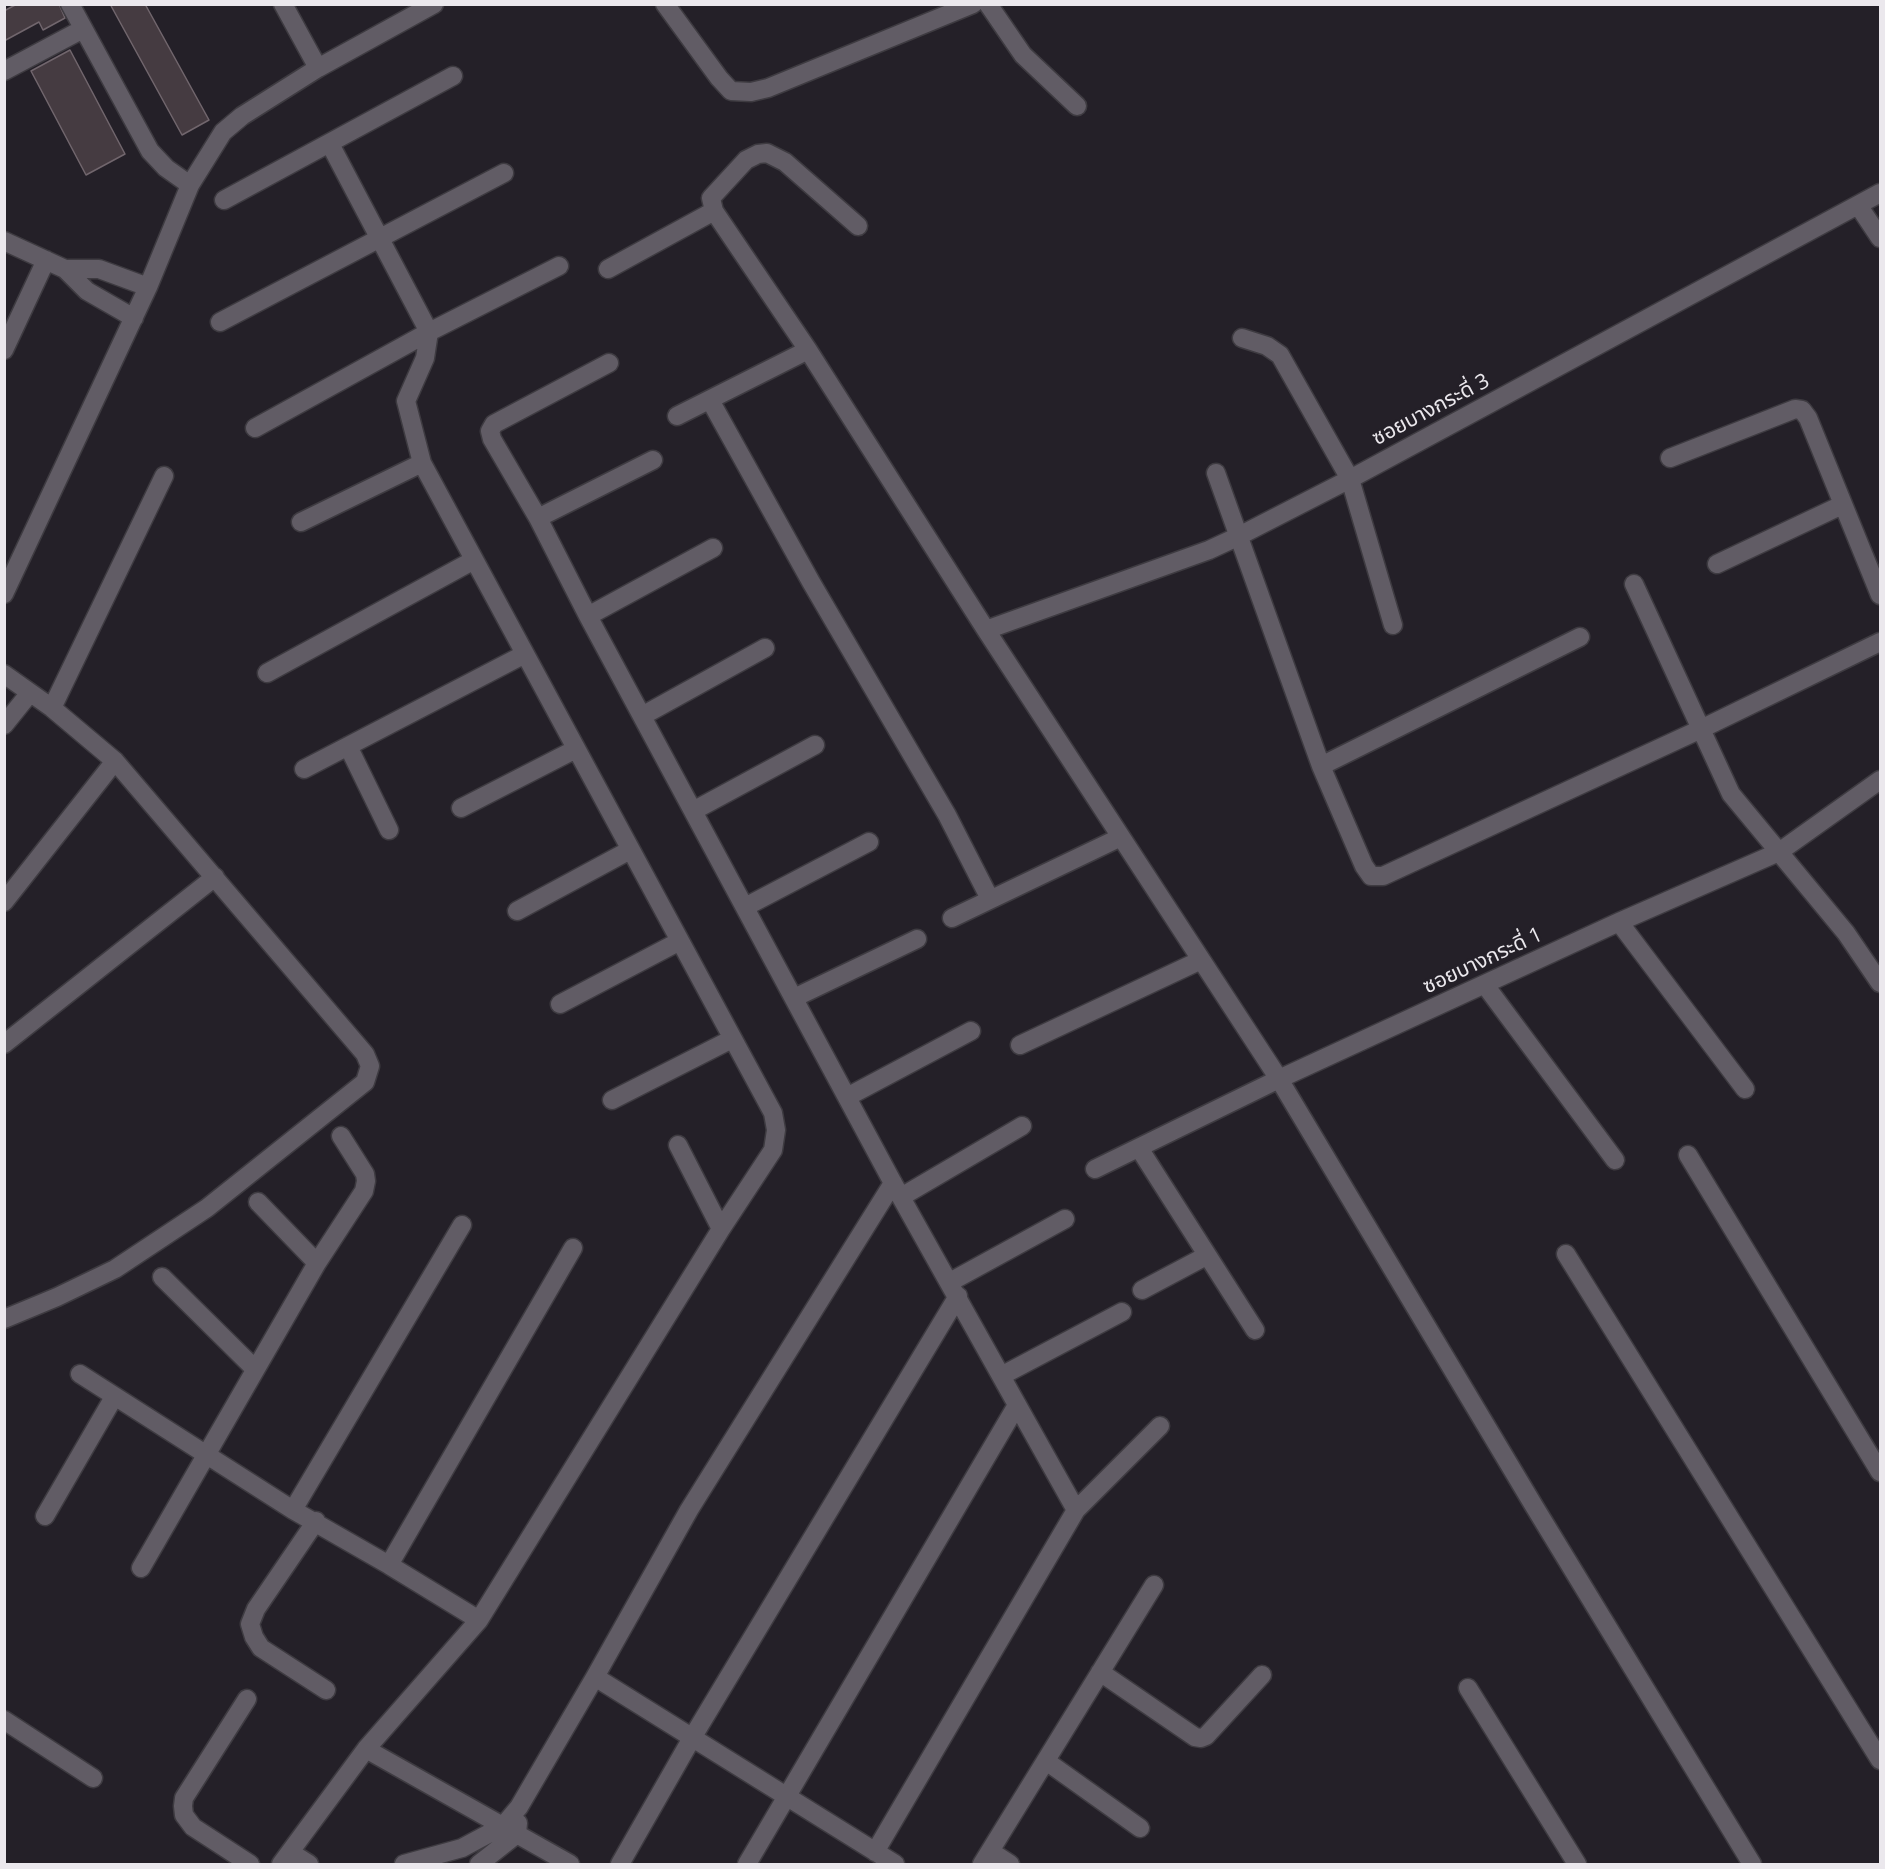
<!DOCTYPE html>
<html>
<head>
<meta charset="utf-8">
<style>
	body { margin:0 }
	#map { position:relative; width:1885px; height:1869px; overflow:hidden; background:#242028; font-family:"Open Sans",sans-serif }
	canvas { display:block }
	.frame { position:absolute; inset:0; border:6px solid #ebe8ed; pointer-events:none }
</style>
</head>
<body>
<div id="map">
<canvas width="1885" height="1869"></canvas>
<div class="frame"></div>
</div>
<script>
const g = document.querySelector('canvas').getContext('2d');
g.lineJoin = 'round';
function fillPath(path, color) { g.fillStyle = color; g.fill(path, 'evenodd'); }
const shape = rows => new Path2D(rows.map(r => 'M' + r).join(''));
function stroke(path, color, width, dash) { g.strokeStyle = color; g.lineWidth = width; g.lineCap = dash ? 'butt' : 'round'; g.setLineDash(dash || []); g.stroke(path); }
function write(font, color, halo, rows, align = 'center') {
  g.font = font + ' "Open Sans","Noto Sans Thai",sans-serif'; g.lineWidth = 5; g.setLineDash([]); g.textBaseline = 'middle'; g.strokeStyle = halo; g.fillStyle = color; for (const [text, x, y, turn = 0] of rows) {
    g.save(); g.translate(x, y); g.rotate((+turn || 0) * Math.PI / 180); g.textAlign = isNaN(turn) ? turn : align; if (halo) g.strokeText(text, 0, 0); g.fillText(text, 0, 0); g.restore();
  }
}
const building = shape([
	[17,4,59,4,65,18,43,30,39,22,4,41,4,11,17,4],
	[110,4,145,4,209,120,182,135,110,4],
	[70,50,125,154,86,175,31,71,70,50]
]);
fillPath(building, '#453b41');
stroke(building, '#71666d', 1.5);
const minor = shape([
	[70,4,150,151,166,168,190,185],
	[283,4,318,68],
	[665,4,719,78,731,91,751,92,768,88,973,4],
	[988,4,1023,55,1077,106],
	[4,71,83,29],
	[224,200,453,76],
	[1858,205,1880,238],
	[858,226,785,162,767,153,758,154,746,160,711,198,714,211,808,350,986,630,1279,1079,1534,1506,1752,1864],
	[4,241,65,269,87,291,134,318],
	[65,269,99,269,148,287],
	[608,269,714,211],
	[220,322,504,173],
	[1242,338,1267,346,1280,355,1350,479,1393,625],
	[4,350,46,260],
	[609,363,494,424,490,431,492,439,538,518,588,616,893,1183,1076,1510],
	[710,400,811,582,947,815,990,899],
	[677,416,808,350],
	[255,428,429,332,559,266],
	[1670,458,1795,409,1802,410,1808,418,1880,595],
	[1216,473,1321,766,1364,866,1371,876,1383,876,1701,729,1880,642],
	[538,518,653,460],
	[301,522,422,463],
	[1717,564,1842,505],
	[1634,584,1731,794,1846,933,1880,983],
	[4,594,148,287,190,185,223,132,242,116,318,68,434,4],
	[588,616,713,548],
	[986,630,1209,550,1237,537,1350,479,1880,193],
	[267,673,474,560],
	[4,674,52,708,115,761,365,1054,370,1066,365,1082,207,1208,115,1269,57,1297,4,1319],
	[52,708,164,476],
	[642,716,765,648],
	[4,725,29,694],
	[348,746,389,830],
	[1321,766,1580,637],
	[304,769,525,654],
	[461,808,576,749],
	[693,811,815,745],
	[4,902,115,761],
	[745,907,869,842],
	[517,911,630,850],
	[952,918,1121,837],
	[1619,922,1745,1089],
	[1485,985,1615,1160],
	[794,998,917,939],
	[560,1004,680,941],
	[4,1044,215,877],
	[1020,1045,1201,960],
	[847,1097,971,1031],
	[612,1100,732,1039],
	[678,1145,721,1229],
	[1139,1148,1255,1330],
	[1688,1155,1880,1472],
	[1095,1169,1279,1079,1619,922,1779,852,1880,780],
	[901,1197,1022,1126],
	[258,1202,317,1263],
	[1566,1254,1880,1760],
	[162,1277,255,1369],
	[950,1282,1065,1219],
	[1142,1290,1206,1256],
	[80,1374,293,1510,389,1565,479,1620],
	[1001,1376,1122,1312],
	[293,1510,462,1225],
	[45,1516,114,1397],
	[316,1521,256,1609,250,1624,254,1637,261,1648,326,1690],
	[389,1565,573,1248],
	[141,1568,317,1263,364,1191,366,1181,365,1174,341,1136],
	[1100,1672,1195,1737,1201,1738,1206,1736,1262,1675],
	[595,1677,895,1864],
	[1468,1688,1577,1864],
	[247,1699,184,1798,183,1806,184,1815,193,1827,250,1864],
	[4,1720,93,1778],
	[366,1749,570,1864],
	[1046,1761,1140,1828],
	[990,1851,1010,1864],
	[290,1852,309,1864],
	[875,1852,1076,1510,1160,1426],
	[281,1864,366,1749,479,1620,721,1229,773,1150,776,1130,773,1113,422,463,406,401,425,358,429,332,330,144],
	[404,1864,462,1848,503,1826,519,1807,595,1677,689,1510,893,1183],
	[479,1864,517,1834,518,1823],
	[620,1864,692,1738,958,1296],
	[747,1864,1017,1405],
	[982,1864,1154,1585]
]);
stroke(minor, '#3e3b41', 21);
stroke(minor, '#615c65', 18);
write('21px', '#ebe8ed', '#242028', [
	["ซอยบางกระดี่ 3",1431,410,-28],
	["ซอยบางกระดี่ 1",1483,961,-25]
]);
</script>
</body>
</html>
